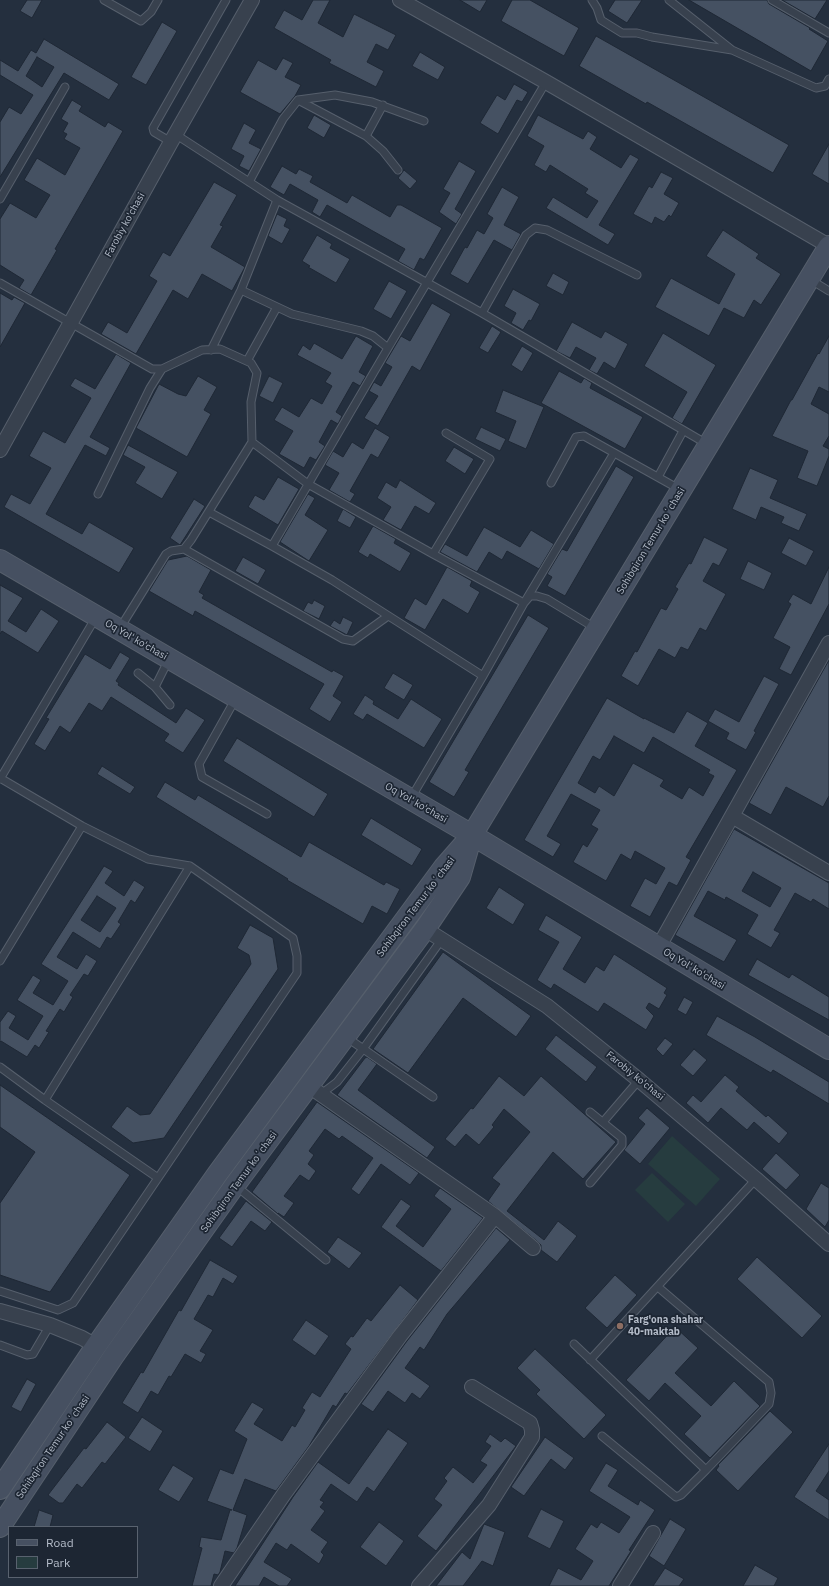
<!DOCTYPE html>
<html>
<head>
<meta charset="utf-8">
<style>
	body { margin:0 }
	#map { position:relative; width:829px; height:1586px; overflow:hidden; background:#242f3e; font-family:"IBM Plex Sans",sans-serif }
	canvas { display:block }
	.legend { position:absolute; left:8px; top:1526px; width:130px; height:52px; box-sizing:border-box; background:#1d2633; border:1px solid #59626f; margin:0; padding:5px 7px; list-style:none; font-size:12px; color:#b4bcc9 }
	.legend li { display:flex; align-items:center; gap:8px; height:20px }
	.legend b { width:20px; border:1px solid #59626f }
</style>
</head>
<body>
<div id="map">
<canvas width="829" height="1586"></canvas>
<ul class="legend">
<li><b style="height:5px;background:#465061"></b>Road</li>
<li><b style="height:11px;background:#263c3f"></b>Park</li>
</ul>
</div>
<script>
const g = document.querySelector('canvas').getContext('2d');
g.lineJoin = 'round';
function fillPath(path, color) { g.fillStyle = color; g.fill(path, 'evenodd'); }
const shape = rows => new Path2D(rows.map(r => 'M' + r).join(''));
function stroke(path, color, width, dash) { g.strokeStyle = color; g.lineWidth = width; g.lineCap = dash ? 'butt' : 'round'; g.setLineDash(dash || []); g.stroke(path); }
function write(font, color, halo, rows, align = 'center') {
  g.font = font + ' "IBM Plex Sans",sans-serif'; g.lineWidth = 3.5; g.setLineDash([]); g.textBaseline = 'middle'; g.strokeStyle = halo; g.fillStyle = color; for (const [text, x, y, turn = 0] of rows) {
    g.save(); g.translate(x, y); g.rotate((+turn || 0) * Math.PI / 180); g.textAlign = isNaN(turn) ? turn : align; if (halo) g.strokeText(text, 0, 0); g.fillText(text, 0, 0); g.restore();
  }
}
fillPath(shape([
	[672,1136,720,1179,696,1206,648,1164],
	[652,1173,685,1204,668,1222,635,1190]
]), '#263c3f');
const building = shape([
	[27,0,42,0,32,18,20,11,27,0],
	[313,0,330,0,318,23,343,37,354,14,396,35,388,50,376,44,367,62,384,71,376,87,329,63,331,60,274,28,284,10,302,20,313,0],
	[460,0,487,0,480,12,460,0],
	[512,0,530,0,579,28,564,56,501,21,512,0],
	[615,0,642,0,627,23,608,11,615,0],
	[689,0,767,0,769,4,810,28,809,29,828,41,811,71,689,0],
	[782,0,827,0,815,19,782,0],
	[162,22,177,31,146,85,131,77,162,22],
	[596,36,789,145,773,173,647,102,646,104,579,66,596,36],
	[44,39,119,84,109,100,64,73,0,177,0,122,9,107,21,114,33,95,0,75,0,60,18,71,31,50,36,53,44,39],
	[37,57,54,67,42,87,26,76,37,57],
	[420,52,445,67,438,80,412,66,420,52],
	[283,58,293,63,285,77,301,85,295,96,280,114,240,92,258,60,276,70,283,58],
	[514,84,528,92,522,102,517,100,498,134,480,123,497,95,505,100,514,84],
	[72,100,82,106,79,111,105,127,108,122,123,131,55,249,57,250,31,295,19,288,24,280,0,265,0,219,10,203,36,218,50,195,24,180,37,158,65,175,80,148,64,139,67,134,63,132,68,123,61,119,72,100],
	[314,115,331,125,324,138,307,128,314,115],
	[538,115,583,139,588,131,597,137,590,149,621,168,630,154,639,159,599,225,615,234,608,245,546,208,553,197,587,218,598,201,585,193,588,189,550,165,546,172,534,165,544,146,527,136,538,115],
	[244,123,256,130,249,143,261,149,249,171,239,166,244,156,231,149,244,123],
	[829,144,829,184,812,174,829,144],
	[459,161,476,171,455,209,462,214,456,224,439,212,450,193,443,189,459,161],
	[282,166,296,174,299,169,313,176,310,182,347,203,352,195,390,217,397,205,401,205,442,228,424,260,420,258,414,270,398,261,405,249,371,230,327,205,320,217,312,212,318,200,290,184,284,195,270,187,282,166],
	[404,170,417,181,410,189,398,178,404,170],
	[661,172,673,178,664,194,679,203,671,217,669,215,664,222,655,217,652,224,633,214,649,186,652,188,661,172],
	[214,182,237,195,220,225,223,226,211,247,245,267,232,291,202,274,188,299,173,290,136,354,101,334,108,322,127,333,157,281,149,276,163,252,170,256,214,182],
	[502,187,519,197,504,225,521,234,512,250,494,240,468,284,450,274,465,247,467,248,477,230,484,234,493,218,487,214,502,187],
	[277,214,287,219,284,226,290,229,282,244,268,236,277,214],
	[723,230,759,254,756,258,781,274,761,305,754,300,744,318,724,308,709,336,655,307,671,278,719,304,735,274,706,256,723,230],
	[317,235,332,244,330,248,350,259,336,283,308,267,310,266,302,261,317,235],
	[553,273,569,282,563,295,546,286,553,273],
	[389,281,407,291,391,319,373,309,389,281],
	[513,289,540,304,531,321,529,320,523,330,511,323,516,313,504,306,513,289],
	[0,293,12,300,14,297,25,303,0,347,0,293],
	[432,303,451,314,420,371,412,366,378,426,364,418,378,396,369,391,374,382,381,386,392,367,385,363,401,336,410,341,432,303],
	[572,322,601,338,605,331,628,344,615,369,604,362,597,374,589,370,596,358,576,347,570,358,556,351,572,322],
	[492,326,501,332,488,353,479,348,492,326],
	[663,333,716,365,682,424,672,418,687,392,644,366,663,333],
	[356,336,373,346,359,372,366,376,360,386,353,382,336,412,342,416,338,424,331,420,319,442,325,446,316,460,310,457,304,468,279,454,293,431,274,420,282,407,299,417,311,398,322,404,332,386,325,382,331,373,297,355,303,345,310,350,314,343,342,359,356,336],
	[829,336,829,392,819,387,811,404,829,414,829,436,823,446,829,449,829,456,817,486,797,478,808,451,772,436,791,400,792,400,818,353,819,354,829,336],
	[522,346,533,353,522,372,511,365,522,346],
	[116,354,131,363,90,437,110,448,106,456,85,445,46,514,82,534,89,522,134,548,119,573,4,507,11,494,30,504,51,468,29,456,43,431,65,443,91,398,70,386,75,378,95,389,116,354],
	[559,371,581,383,584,378,592,383,590,388,643,417,625,449,541,403,559,371],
	[198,376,217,387,204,410,211,414,187,457,136,428,159,384,178,394,186,396,198,376],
	[269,376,283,383,273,403,259,396,269,376],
	[503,390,544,407,526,449,508,441,516,421,495,412,503,390],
	[481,427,506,439,500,451,475,439,481,427],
	[375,428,390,437,378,458,371,454,350,491,355,494,350,502,329,490,339,473,325,465,333,451,343,457,352,442,363,449,375,428],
	[128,445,178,472,162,499,135,483,145,467,123,455,128,445],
	[454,447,474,459,465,474,445,461,454,447],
	[616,466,634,477,565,596,547,586,552,577,547,574,562,549,567,551,616,466],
	[750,468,778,480,770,498,807,514,799,531,781,523,784,517,761,507,756,520,732,509,750,468],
	[278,477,299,489,278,525,248,507,255,495,264,500,278,477],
	[400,480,436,503,429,514,415,506,401,530,383,520,391,507,377,498,386,482,396,488,400,480],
	[308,494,315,498,305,515,328,530,309,561,280,542,308,494],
	[194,499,205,506,180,545,170,538,194,499],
	[343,509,356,517,350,528,337,521,343,509],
	[373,526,396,539,394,543,411,553,400,572,370,554,368,558,358,552,373,526],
	[484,527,520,547,531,530,554,544,539,569,507,551,502,560,489,552,477,572,440,552,445,544,467,556,484,527],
	[704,537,728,549,719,566,713,563,703,581,726,594,706,631,700,628,688,650,681,647,675,658,659,649,638,686,621,676,635,651,637,652,661,608,666,610,678,589,675,587,689,563,691,564,704,537],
	[789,538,814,551,806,566,781,553,789,538],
	[187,556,211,570,199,592,204,595,202,598,332,672,333,670,344,676,333,696,342,702,330,722,309,709,324,684,195,611,193,616,149,591,168,560,187,556],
	[243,557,266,570,258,584,235,571,243,557],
	[748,561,772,573,764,590,740,579,748,561],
	[447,567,472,581,470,586,480,592,468,614,443,599,425,630,404,618,415,598,426,605,447,567],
	[829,567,829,604,791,675,779,669,790,647,773,638,791,604,788,602,793,594,811,604,829,567],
	[0,585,23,598,8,621,26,632,41,609,59,621,38,653,2,631,0,634,0,585],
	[314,600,325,606,319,619,303,611,308,602,312,604,314,600],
	[528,615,549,628,465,770,469,772,454,797,429,782,528,615],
	[343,617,353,622,347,635,330,626,334,620,340,624,343,617],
	[120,652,130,658,116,681,119,683,118,685,176,723,186,708,205,720,183,753,164,741,169,734,111,697,102,711,89,703,70,733,60,726,45,751,34,744,49,719,46,718,85,654,110,669,120,652],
	[829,660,829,796,823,807,786,787,771,815,749,803,829,660],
	[393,673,413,685,404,700,384,688,393,673],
	[764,676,779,684,754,731,756,732,746,750,726,739,729,733,708,721,715,709,739,722,764,676],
	[365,695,374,701,373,704,398,719,411,699,442,719,424,748,367,714,363,720,353,714,365,695],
	[607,698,644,719,644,718,674,733,687,711,708,723,695,746,737,770,686,857,691,860,677,886,669,882,650,917,630,906,645,878,656,884,665,868,635,851,631,860,621,854,606,881,573,862,583,844,587,847,598,829,591,825,600,810,571,794,547,836,561,844,553,857,524,840,607,698],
	[614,736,644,753,653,737,710,770,708,773,714,776,703,796,689,787,682,799,660,786,664,780,633,763,614,796,599,786,595,793,578,783,593,756,600,760,614,736],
	[237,738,328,794,314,817,223,761,237,738],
	[102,766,135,787,130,794,97,774,102,766],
	[165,782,195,800,198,795,301,857,309,842,384,885,386,882,400,889,387,914,372,906,363,924,287,880,288,879,156,797,165,782],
	[371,818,422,849,412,866,361,835,371,818],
	[734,829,829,883,829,909,813,899,811,902,795,893,774,930,780,933,771,948,747,934,758,915,726,897,725,900,708,891,694,916,737,940,724,962,675,935,734,829],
	[753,872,781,888,770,907,742,891,753,872],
	[104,866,113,871,105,883,124,896,134,880,145,887,135,903,131,900,118,922,121,924,111,939,107,937,100,949,73,932,57,957,77,969,86,954,97,961,88,976,84,974,70,995,73,997,64,1012,60,1009,46,1031,49,1032,39,1048,35,1045,27,1057,1,1041,0,1042,0,1022,8,1011,16,1016,9,1028,28,1040,43,1016,17,1000,33,975,41,980,33,993,53,1005,68,981,41,964,104,866],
	[97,896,116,908,100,932,81,920,97,896],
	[499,887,525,904,513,925,486,908,499,887],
	[546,915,582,937,563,969,585,983,596,966,604,971,614,954,667,988,664,993,667,995,659,1009,649,1003,646,1008,654,1016,646,1030,604,1003,598,1012,554,984,551,989,537,980,559,942,538,930,546,915],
	[250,925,273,938,278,969,164,1138,133,1143,111,1127,127,1106,140,1115,150,1114,251,964,249,955,237,948,250,925],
	[443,952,531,1016,516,1037,463,998,408,1073,373,1049,443,952],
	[757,959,789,978,792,974,829,997,829,1020,748,975,757,959],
	[684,997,693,1002,686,1015,677,1010,684,997],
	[717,1016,755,1037,829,1082,829,1104,773,1070,771,1073,706,1035,717,1016],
	[556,1035,597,1067,586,1082,545,1049,556,1035],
	[665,1038,673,1044,663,1056,656,1049,665,1038],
	[694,1049,707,1060,693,1076,680,1065,694,1049],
	[367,1057,377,1064,358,1090,435,1147,427,1158,337,1095,365,1058,367,1057],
	[725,1075,739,1087,736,1091,766,1117,768,1115,788,1133,779,1144,754,1122,747,1130,721,1108,708,1123,686,1103,693,1095,701,1102,725,1075],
	[499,1076,524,1096,541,1076,616,1142,583,1179,553,1152,507,1211,544,1240,558,1221,577,1236,557,1262,541,1250,541,1245,538,1242,488,1201,500,1184,492,1178,530,1132,504,1109,492,1125,494,1127,479,1145,466,1134,455,1147,445,1139,471,1108,473,1109,499,1076],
	[0,1085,130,1175,50,1292,0,1275,0,1203,35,1152,0,1127,0,1085],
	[317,1102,419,1173,410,1185,381,1164,359,1195,351,1189,373,1158,342,1136,339,1139,325,1129,309,1151,314,1155,308,1164,316,1171,309,1181,300,1175,284,1196,294,1203,284,1217,278,1213,278,1214,252,1192,317,1102],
	[647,1108,670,1128,640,1164,624,1150,645,1124,638,1118,647,1108],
	[776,1153,800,1175,786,1190,762,1169,776,1153],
	[821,1183,829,1188,829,1220,825,1227,806,1209,821,1183],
	[440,1188,483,1218,441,1271,381,1227,401,1199,411,1206,396,1226,423,1247,451,1209,434,1196,440,1188],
	[246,1201,272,1222,265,1231,251,1221,232,1247,219,1238,246,1201],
	[496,1228,510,1240,447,1314,424,1350,420,1347,405,1368,430,1386,420,1399,412,1393,405,1403,388,1391,373,1412,361,1404,407,1341,496,1228],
	[338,1237,362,1253,349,1269,327,1252,338,1237],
	[757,1257,822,1316,802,1338,737,1279,757,1257],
	[210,1260,238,1276,233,1284,223,1278,213,1297,208,1295,194,1319,213,1330,200,1351,206,1354,201,1363,185,1354,171,1377,169,1376,158,1395,151,1391,138,1413,122,1403,141,1372,143,1373,179,1310,181,1311,210,1260],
	[615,1275,637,1295,607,1328,585,1308,615,1275],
	[400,1285,418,1300,347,1394,345,1393,336,1407,333,1405,309,1446,276,1491,245,1479,233,1510,247,1515,237,1548,234,1553,225,1551,220,1572,218,1575,214,1574,211,1586,192,1586,202,1548,199,1547,201,1537,221,1540,230,1510,232,1510,207,1501,220,1469,233,1474,247,1439,234,1431,252,1402,264,1409,254,1424,282,1441,292,1425,295,1427,305,1410,302,1408,312,1392,320,1397,351,1349,345,1344,351,1336,353,1337,367,1318,371,1321,400,1285],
	[306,1320,329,1336,315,1356,292,1340,306,1320],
	[675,1327,698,1348,675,1373,711,1406,734,1381,760,1406,710,1458,684,1434,701,1416,665,1383,649,1401,626,1380,675,1327],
	[535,1349,606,1415,584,1439,536,1394,540,1390,517,1368,535,1349],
	[27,1379,36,1384,21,1412,11,1407,27,1379],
	[770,1411,793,1432,738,1491,716,1470,719,1466,718,1465,770,1411],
	[142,1417,163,1431,150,1452,128,1438,142,1417],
	[107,1422,126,1437,105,1464,102,1462,82,1488,77,1484,63,1503,59,1503,48,1495,84,1448,86,1449,107,1422],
	[388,1429,408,1443,374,1492,367,1487,357,1502,331,1484,320,1500,324,1502,320,1507,325,1511,311,1530,328,1542,321,1552,324,1555,319,1564,291,1544,287,1550,276,1543,264,1562,292,1579,287,1586,279,1586,264,1577,259,1586,235,1586,293,1497,318,1462,349,1484,388,1429],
	[490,1434,501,1442,505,1438,516,1446,436,1551,417,1536,442,1505,434,1499,447,1481,444,1478,453,1467,473,1483,487,1465,480,1461,491,1446,485,1442,490,1434],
	[545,1437,574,1458,565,1470,551,1459,524,1496,511,1487,545,1437],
	[829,1444,829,1471,816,1491,829,1500,829,1520,794,1497,829,1444],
	[606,1463,618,1470,608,1486,638,1505,640,1500,655,1510,629,1550,631,1551,609,1586,549,1586,558,1568,581,1580,593,1561,575,1549,591,1524,597,1528,601,1522,619,1533,630,1517,589,1491,606,1463],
	[173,1465,194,1478,179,1502,158,1490,173,1465],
	[541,1509,564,1521,550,1549,527,1537,541,1509],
	[39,1510,53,1515,50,1527,34,1527,39,1510],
	[670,1519,686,1529,664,1566,649,1556,670,1519],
	[379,1522,404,1541,386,1566,360,1547,379,1522],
	[484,1524,505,1532,493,1566,482,1561,463,1586,436,1586,462,1552,470,1559,484,1524],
	[755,1565,778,1578,774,1586,743,1586,755,1565],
	[665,1568,684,1579,679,1586,653,1586,665,1568]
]);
fillPath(building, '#455162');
stroke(building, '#1f2835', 1);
const lane = shape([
	[104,0,141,21,151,12,158,0],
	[592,0,597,8,601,20,622,33,637,33,652,37,732,50,816,88,825,86,829,79],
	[669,0,732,50],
	[772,0,829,33],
	[298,100,366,136,383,151,398,170],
	[175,134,277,200,482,313,707,444],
	[366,136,383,105],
	[171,142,154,132,153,128,226,0],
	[249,182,283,119,298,100,335,95,372,102,424,121],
	[0,199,65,87],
	[811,280,829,291],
	[0,283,152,369,162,369,202,350,220,349,251,363,257,373,251,402,252,442,308,484,433,554,524,603,530,596,537,596,547,599,595,628],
	[241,290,292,314,361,331,373,336,388,348],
	[482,313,526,235,535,228,547,230,637,275],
	[211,350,241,290,277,200],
	[247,361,277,307],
	[658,477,683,431],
	[551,483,576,437,584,436,679,489],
	[98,494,150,388,162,369],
	[209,512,272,546],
	[184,549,343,639,353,641,388,616],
	[433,554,490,459,446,433],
	[120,628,166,554,171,551,184,549,191,540,252,442],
	[138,673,155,687,170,705],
	[483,676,332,580,272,546,388,348,546,82],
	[155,687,169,659],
	[236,698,199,764,202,777,267,814],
	[0,778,82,826,148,859,190,866,293,938,297,956,297,973,158,1178,45,1100,0,1067],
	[0,779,96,617],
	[411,798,483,676,524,603,614,453],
	[0,961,82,826],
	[346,1037,433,1097],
	[321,1094,337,1082,363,1049,442,939],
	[45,1100,190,866],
	[603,1122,639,1080],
	[590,1183,622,1145,622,1138,590,1112],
	[235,1185,326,1260],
	[658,1287,769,1382,771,1393,769,1404,706,1470],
	[0,1291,58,1310,73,1303,158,1178],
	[574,1344,706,1470,681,1495,676,1497,602,1436],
	[0,1345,27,1355,33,1354,50,1325],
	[590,1360,756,1179]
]);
const street = shape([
	[400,0,546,82,829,246],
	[0,450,171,142,252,0],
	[732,816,829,873],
	[425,929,547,1006,639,1080,756,1179,829,1244],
	[658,948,829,643],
	[309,1086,495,1216,533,1248],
	[0,1311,50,1325,82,1338,96,1346],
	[221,1586,284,1494,400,1336,495,1216],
	[419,1586,489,1505,532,1437,532,1430,530,1423,472,1387],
	[620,1586,653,1533]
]);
const secondary = shape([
	[0,560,472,835,829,1049],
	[472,835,829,246],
	[0,1489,96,1346,218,1173,444,867,472,835,460,877,425,929,235,1185,113,1357,0,1527]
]);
stroke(lane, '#565f6c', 9);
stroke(street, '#565f6c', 16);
stroke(secondary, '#565f6c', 22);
stroke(lane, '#38414e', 7);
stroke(street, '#38414e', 14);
stroke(secondary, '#465061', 20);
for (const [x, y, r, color] of [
	[620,1326,4,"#8d6e63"]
]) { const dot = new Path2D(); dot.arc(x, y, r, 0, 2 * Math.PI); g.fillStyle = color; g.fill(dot); stroke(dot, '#1d2633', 1.5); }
write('10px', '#b4bcc9', '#1d2633', [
	["Farobiy ko'chasi",125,225,-61],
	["Sohibqiron Temur koʻchasi",651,541,-59],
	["Oq Yol' ko'chasi",136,640,30],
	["Oq Yol' ko'chasi",416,803,30],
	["Sohibqiron Temur koʻchasi",416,907,-53],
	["Oq Yol' ko'chasi",694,969,31],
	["Farobiy ko'chasi",635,1076,39],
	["Sohibqiron Temur koʻchasi",239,1182,-54],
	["Sohibqiron Temur koʻchasi",53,1447,-56]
]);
write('bold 10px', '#b4bcc9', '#1d2633', [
	["Farg'ona shahar",628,1320],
	["40-maktab",628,1332]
], 'left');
</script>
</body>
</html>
